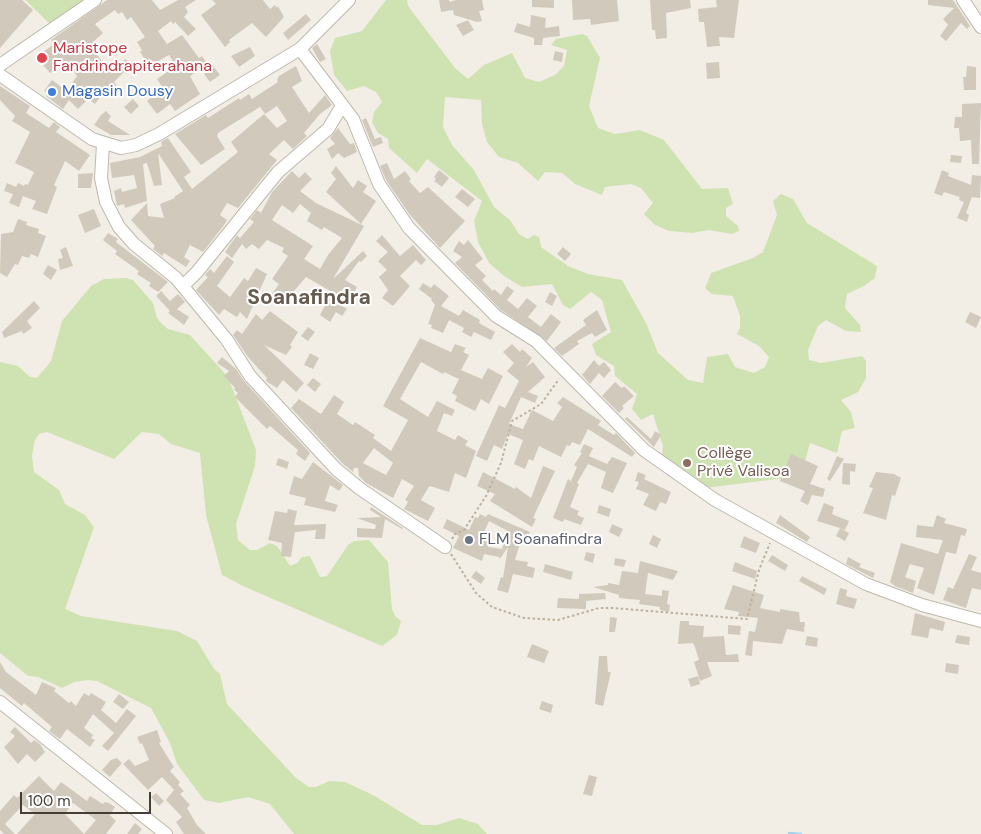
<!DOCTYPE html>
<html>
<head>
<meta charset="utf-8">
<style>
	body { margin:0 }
	#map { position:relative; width:981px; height:834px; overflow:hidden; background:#f2eee6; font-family:"DM Sans",sans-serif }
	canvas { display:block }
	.scale { position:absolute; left:20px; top:792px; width:131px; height:22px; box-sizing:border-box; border:2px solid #443e36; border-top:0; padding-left:6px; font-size:15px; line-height:18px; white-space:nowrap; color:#443e36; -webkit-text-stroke:4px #fff; paint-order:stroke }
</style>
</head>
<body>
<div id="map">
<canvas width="981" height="834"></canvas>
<div class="scale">100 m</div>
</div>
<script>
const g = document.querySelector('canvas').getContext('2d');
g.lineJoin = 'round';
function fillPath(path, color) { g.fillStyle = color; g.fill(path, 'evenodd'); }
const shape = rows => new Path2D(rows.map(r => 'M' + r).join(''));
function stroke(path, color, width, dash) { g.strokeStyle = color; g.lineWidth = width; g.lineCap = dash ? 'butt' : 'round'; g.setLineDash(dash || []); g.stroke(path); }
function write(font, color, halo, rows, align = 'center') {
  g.font = font + ' "DM Sans",sans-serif'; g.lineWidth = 4; g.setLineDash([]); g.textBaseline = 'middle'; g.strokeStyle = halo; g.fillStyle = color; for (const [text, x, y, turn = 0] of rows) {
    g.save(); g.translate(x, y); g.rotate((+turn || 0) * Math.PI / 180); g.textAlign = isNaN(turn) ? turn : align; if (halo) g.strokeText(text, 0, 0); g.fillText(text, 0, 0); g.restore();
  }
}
fillPath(shape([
	[25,0,84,0,50,24],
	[386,0,407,0,408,6,455,68,468,79,484,65,512,53,525,78,539,82,555,75,564,66,567,50,551,45,556,39,582,34,587,36,600,58,589,106,598,128,615,134,640,130,664,140,702,189,728,188,733,204,726,208,726,216,738,226,739,231,732,234,709,230,692,233,669,231,655,225,644,214,653,203,641,188,631,184,605,187,602,195,575,184,562,173,545,172,538,181,518,163,499,157,487,142,482,124,481,100,445,97,443,127,452,145,474,170,494,207,510,220,519,234,528,239,534,235,539,237,541,247,568,266,588,274,622,280,646,323,658,353,688,380,703,383,707,357,728,354,735,367,754,373,765,367,769,357,759,346,737,334,740,328,740,316,733,296,712,294,705,288,711,273,753,258,763,252,777,215,773,201,781,194,793,199,807,223,877,266,875,278,864,286,847,294,845,308,860,325,861,332,846,331,826,320,818,326,808,350,809,360,821,363,862,356,866,361,866,378,858,392,841,400,851,412,855,428,842,431,837,453,810,443,801,476,705,488,667,460,662,455,663,446,653,414,641,420,632,409,637,394,615,376,614,366,596,355,592,344,611,332,602,300,591,292,570,309,563,305,552,284,522,287,504,276,489,263,478,242,474,221,482,201,427,159,417,173,389,148,388,139,378,133,372,122,374,112,382,102,376,92,364,86,347,91,334,75,330,51,335,38,362,31],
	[126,278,133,280,153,303,157,318,162,324,168,329,190,335,228,377,256,450,255,466,236,524,238,540,250,550,257,550,270,543,277,546,290,566,297,563,302,557,310,556,320,577,327,576,348,545,354,541,369,540,388,562,392,609,395,616,401,621,397,635,382,646,245,587,222,575,206,515,200,453,171,444,159,434,142,432,114,459,47,432,39,434,35,440,32,456,34,472,59,490,65,504,85,515,94,527,65,609,81,616,177,631,197,641,214,669,220,674,227,704,296,778,309,787,316,787,329,781,345,782,373,795,422,825,437,825,459,818,478,824,487,834,294,834,270,804,248,797,219,803,204,800,177,764,170,743,151,708,97,681,89,680,74,682,62,688,38,677,28,676,0,653,0,362,18,366,30,377,37,378,51,361,62,321,91,286,104,279]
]), '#cfe3b2');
stroke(shape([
	[789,833,801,834]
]), '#a7d1ea', 2.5);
fillPath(shape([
	[0,0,22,0,33,10,0,48],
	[107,0,152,0,160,10,178,0,196,0,185,7,188,12,184,17,196,29,188,36,175,22,173,24,171,21,158,31,167,44,182,35,199,58,202,56,206,62,200,68,201,69,190,76,200,94,175,111,170,104,157,114,147,101,160,90,168,96,157,79,176,66,169,55,149,66,140,52,142,50,137,42,145,37,131,17,127,20,122,12,118,14,115,10,95,24,103,33,93,42,98,49,95,51,97,55,112,73,125,59,133,66,126,74,124,72,114,82,120,90,114,95,108,86,95,104,88,99,78,109,69,100,63,109,46,96,48,93,44,91,52,80,67,91,77,76,66,62,50,73,36,57,54,44,51,40],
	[212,0,263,0,270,9,275,5,277,8,278,6,284,17,266,37,252,23,229,40,230,42,225,47,201,15,216,4],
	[439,0,449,0,450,2,456,0,482,0,484,10,479,11,482,21,477,22,454,15,453,10,441,12],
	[532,0,554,0,554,8,532,7],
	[572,0,617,0,619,21,591,25,590,19,573,20],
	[650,0,690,0,691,8,666,13,667,38,656,39,655,30,652,30],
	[716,0,739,0,734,38,719,37,720,46,707,47,704,22,699,22,698,9,717,7],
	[928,0,953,0,970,26,967,29,961,23,946,41,940,36,948,25,943,19,954,8,928,5],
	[306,14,311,20,288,40,283,33],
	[531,15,546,18,545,28,559,26,560,36,543,38,542,45,534,45,534,38,514,32,517,23,530,27],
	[468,20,474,30,463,36,456,25],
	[317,44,326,59,320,62,312,48],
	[250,47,255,56,239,67,231,56],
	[555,51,563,53,562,62,553,60],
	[719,62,720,78,707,79,706,63],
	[296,66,302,81,292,87,309,113,325,95,332,105,320,114,304,133,307,136,293,149,284,140,269,154,277,160,238,208,227,203,220,215,227,220,224,225,203,252,190,245,184,257,190,261,186,267,164,253,162,256,153,249,155,246,131,220,147,203,148,216,164,218,160,204,175,198,174,197,183,191,158,153,162,185,154,186,147,163,143,164,147,201,125,208,124,204,117,206,114,191,121,188,122,192,137,188,134,175,112,178,110,163,140,157,162,146,161,142,168,138,191,172,184,177,192,189,238,152,231,142,264,114,277,128,287,121,277,106,265,114,260,107,218,133,217,136,225,149,201,165,175,134,206,115,208,118,239,98,240,100,249,94,252,99,278,82,277,80,279,76],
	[967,66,976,67,976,90,964,90,963,77,966,77],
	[214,67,220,75,210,82,204,74],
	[0,86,30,106,26,113,49,128,54,122,60,127,56,132,90,155,79,171,65,161,54,185,57,187,47,214,32,209,36,201,23,196,19,207,9,203,13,194,4,191,7,183,16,187,18,183,24,186,25,184,28,185,34,172,15,163,30,132,12,121,15,116,0,100],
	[133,99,139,106,131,114,124,107],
	[981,103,979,164,972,164,971,140,960,141,959,128,954,128,955,117,962,117,962,104],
	[106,111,111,116,108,121,130,135,111,135,94,125,101,115],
	[366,118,375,139,381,137,383,143,373,147,362,120],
	[338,128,350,144,354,143,357,152,344,158,338,153,332,159,327,149,335,144,330,138],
	[951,155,962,156,961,163,950,162],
	[387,163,394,179,405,171,411,179,409,181,420,193,428,187,465,221,440,248,410,215,386,180,380,166],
	[336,166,353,188,358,180,367,186,363,192,376,201,361,224,326,192,336,179,331,173],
	[439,170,449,178,442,187,434,181,436,179,434,177],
	[942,170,949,173,948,176,971,185,972,175,981,176,980,198,972,197,966,213,969,215,967,222,957,218,964,202,959,200,960,197,944,192,942,196,934,193],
	[292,171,299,178,305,172,312,179,300,191,316,203,364,226,333,279,363,251,367,256,361,262,359,261,345,280,357,287,354,293,344,288,337,295,306,277,283,304,271,295,279,284,272,279,288,256,282,252,284,248,267,240,259,249,252,244,246,249,242,244,232,258,225,252,237,235,240,238,254,222,250,219,257,210,261,213,272,192],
	[300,204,311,213,307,221,322,230,324,227,342,238,328,255,320,269,304,259,313,246,272,220,282,205,293,213],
	[93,173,91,188,78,188,78,174],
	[462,189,475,199,468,207,455,197],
	[94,209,101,226,85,233,78,215],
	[18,219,27,222,26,225,39,229,38,233,46,236,38,257,31,254,29,258,22,256,18,265,15,264,7,277,0,273,1,234,13,232],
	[108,233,118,239,116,242,168,282,158,292,149,286,151,283,137,274,139,271,115,254,117,251,103,240],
	[382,235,400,256,413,245,426,260,421,265,416,260,400,276,410,286,393,306,382,298,388,290,379,277,387,270,378,261,388,252,376,241],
	[468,240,483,259,475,265,486,276,482,280,493,291,494,289,501,295,507,286,514,291,507,300,518,309,527,298,537,306,528,317,541,327,551,314,561,322,547,341,501,310,455,263,462,257,453,251,459,241,464,245],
	[66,247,73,266,60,270,58,259,63,258,60,250],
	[563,247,571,254,565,261,557,254],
	[227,256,234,262,217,286,230,297,244,278,248,281,256,268,267,274,247,319,240,312,237,317,224,309,219,315,196,290,208,277,205,275,210,269,214,273],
	[48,265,57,270,51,280,43,274],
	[423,283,431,288,434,284,449,296,441,306,459,316,463,310,480,320,479,323,495,332,491,340,474,332,471,337,462,332,464,328,449,320,443,333,431,328,432,325,428,324,435,305,431,300,432,299,419,289],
	[161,291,170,301,178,294,185,302,177,309,189,317,184,325,168,313,170,311,156,296],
	[550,292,557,296,552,306,545,302],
	[329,298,347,309,342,316,336,312,330,322,320,315],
	[34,301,40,308,27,321,32,328,23,334,22,331,4,338,2,332],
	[597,310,607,330,595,337,592,333,577,341,579,344,562,356,554,348,586,325,583,320],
	[270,311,298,332,290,345,292,347,286,355,264,345,304,383,296,392,283,380,277,388,266,381,267,378,248,357,233,335,237,330,242,334,256,314,262,320],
	[970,312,981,317,976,328,965,322],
	[308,327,315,332,308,341,301,336],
	[420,338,451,352,455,344,466,348,463,352,469,355,461,370,482,379,488,368,503,376,489,404,481,399,475,411,455,401,457,396,452,393,459,379,444,372,443,374,421,362,400,399,428,417,437,401,455,410,452,416,444,413,437,431,455,440,458,435,468,441,465,445,476,451,466,478,455,473,449,492,430,486,428,488,421,500,435,508,428,521,404,509,408,502,405,500,414,486,402,479,393,498,366,483,359,476,358,468,354,468,353,472,342,463,291,408,299,399,321,414,334,395,344,402,337,414,353,425,355,422,375,435,373,438,391,451,408,420,383,406],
	[374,448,393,463,386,475,363,463],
	[512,344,520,352,522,349,532,358,526,367,533,362,545,377,528,392,538,396,535,403,521,397,509,424,523,429,532,410,553,421,562,407,557,403,563,397,601,421,598,425,614,435,616,433,635,453,632,457,588,429,580,445,572,442,570,446,567,445,561,457,539,446,533,461,529,459,525,469,514,464,523,440,508,434,502,449,494,445,487,461,476,456,499,405,505,408,519,381,507,371,514,363,503,352],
	[310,353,319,358,313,369,304,365],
	[222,357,236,369,244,381,310,453,305,461,296,454,298,450,270,426,267,429,235,397,238,393,234,390,235,388,224,376,229,371,217,363],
	[594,360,599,366,604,362,611,370,604,378,599,373,590,384,582,375],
	[313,378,321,384,315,392,307,385],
	[615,382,622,388,624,386,634,396,622,406,624,408,619,413,602,396],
	[627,417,651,439,655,431,661,435,654,447,625,419],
	[584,444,593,448,589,456,607,464,612,457,627,463,613,493,601,488,606,472,588,464,577,483,579,484,570,507,579,511,577,515,584,518,581,525,564,519,563,522,553,518,568,479,571,481,577,467,574,465,582,453,580,452],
	[791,454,818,466,810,484,825,489,823,497,812,495,808,505,800,501,805,491,780,481],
	[837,456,844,459,830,481,827,479],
	[278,458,289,462,287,469,276,465],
	[313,462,343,485,339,491,330,485,325,501,338,505,335,512,304,505,306,498,289,494,294,476,302,479],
	[843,463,856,464,855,472,850,471,850,485,842,484],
	[543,466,555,471,533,518,536,519,532,527,490,501,495,494,477,486,483,472,515,489,516,487,531,498],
	[638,472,646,475,644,479,671,492,666,504,660,502,656,511,643,505,649,494,636,489,639,482,635,481],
	[876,472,894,474,901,478,895,496,892,495,886,520,863,513,873,488,869,487],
	[824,503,834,507,832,514,849,521,845,530,840,528,849,533,845,541,836,536,840,528,817,521],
	[599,505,611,509,609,517,597,513],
	[371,507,403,528,402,529,385,519,382,538,357,537,357,528,375,529,376,525,357,518,381,517,370,510],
	[288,509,297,511,294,525,326,524,325,539,315,539,316,530,295,532,291,557,281,556,282,543,268,540,275,511,287,513],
	[480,514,486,517,488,514,530,532,526,540,522,537,515,560,528,562,527,566,535,568,533,578,513,574,508,593,497,590,501,577,503,578,508,547,500,559,499,557,484,554,482,561,453,548,459,536,443,528,447,519,469,530,475,517,478,518],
	[489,521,508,531,502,549,488,547,489,542,481,539],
	[780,515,810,537,807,542,776,523],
	[937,515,946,519,944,523,967,529,965,536,961,535,956,554,946,552,934,595,917,588,924,568,910,564,905,577,916,581,913,593,895,586,890,582,901,543,938,554,943,540,916,537,917,525,933,527],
	[612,524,623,529,619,537,609,532],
	[653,535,661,539,657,548,649,544],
	[744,536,760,543,756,553,740,547],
	[586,552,595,554,593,563,584,560],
	[969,554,977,557,971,570,981,573,981,590,972,588,966,608,943,600,948,587,953,589],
	[772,555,788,565,785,571,768,561],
	[848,557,861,564,859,567,875,573,873,578,846,564],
	[615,558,626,560,624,567,614,565],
	[640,561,678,571,673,580,648,573,645,594,662,596,662,590,669,591,667,604,670,605,669,612,660,610,660,607,639,604,640,600,619,598,619,595,593,587,608,585,608,583,619,585,622,571,638,573],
	[735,562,757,571,755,579,732,571],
	[545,564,573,572,571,580,543,572],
	[476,571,485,578,481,584,471,577],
	[802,576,827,589,824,595,799,581],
	[733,585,764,595,760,608,780,612,780,609,799,612,800,622,805,622,804,632,787,629,782,644,753,641,752,656,745,655,749,631,755,632,758,618,738,616,739,612,724,609],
	[840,588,847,590,846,596,857,599,854,609,836,604],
	[605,593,606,599,586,601,586,609,557,608,558,598,579,599,579,594],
	[915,613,945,622,943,631,930,628,928,638,911,635],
	[610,617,617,618,615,632,609,632],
	[680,621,689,621,689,625,704,626,703,637,724,636,726,655,738,654,739,662,707,662,712,676,700,681,694,662,699,660,695,647,693,643,678,644],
	[728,625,741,626,740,635,728,634],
	[957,635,970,637,969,645,955,643],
	[807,636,818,638,817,647,805,645],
	[532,644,549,651,544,663,527,657],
	[599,656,607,656,608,672,611,672,603,706,595,704],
	[0,662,6,672,36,695,42,682,56,688,54,691,69,703,71,701,76,706,84,693,89,696,91,693,106,702,101,710,116,723,127,709,136,716,108,751,102,746,114,733,93,714,84,728,93,735,91,738,95,740,90,747,67,729,60,739,49,731,52,727,24,703,22,706,0,688],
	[946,663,959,665,958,674,945,672],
	[698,676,700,684,691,687,688,679],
	[119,694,129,702,123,709,113,702],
	[542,701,553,705,551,713,539,709],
	[15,727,31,743,34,740,40,744,45,752,35,762,27,754,18,764,4,747,15,736,10,732],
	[157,730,161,742,159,743,174,767,170,771,180,782,178,785,184,791,180,794,190,805,187,808,197,825,206,834,184,834,176,822,182,817,166,800,174,790,162,777,148,790,123,764,129,759,135,766,149,760,142,743,140,744,137,737],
	[117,758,122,763,110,777,102,770,111,760],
	[589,775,597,777,592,796,583,794],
	[39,776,54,791,61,782,87,801,90,796,103,804,105,802,109,803,115,807,110,815,116,821,106,834,17,834,35,814,23,805,5,824,15,834,4,834,0,830,0,811,14,795,17,798],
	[73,803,96,820,84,834,65,814],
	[156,793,164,801,159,806,151,797],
	[135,823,142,829,138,834,127,834]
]), '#d2c9bd');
const minor = shape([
	[963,0,981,27],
	[300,49,353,119,379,184,409,228,496,316,536,341,644,450,715,500,866,584,922,605,981,621],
	[0,65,95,0],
	[0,75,92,139,121,148,136,145,159,134,300,49,349,0],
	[103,144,101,178,106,202,119,227,134,244,176,278,227,340,250,376,336,469,359,488,445,547],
	[183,286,197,272,278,172,328,129,340,109],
	[0,702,166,834]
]);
stroke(minor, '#bfb8ad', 14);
stroke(shape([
	[452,539,455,534,464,530,486,496,501,463,512,421,541,404,559,379],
	[451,554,476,593,492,607,524,618,558,620,599,608,613,608,747,619,759,570,770,543]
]), '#bdb09c', 2, [2.5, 2.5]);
stroke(minor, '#fff', 12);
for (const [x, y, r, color] of [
	[42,58,6,"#e0444e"],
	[52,92,5,"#3f7fe0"],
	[687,463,5,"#8d6e63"],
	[469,540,5,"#6b7280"]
]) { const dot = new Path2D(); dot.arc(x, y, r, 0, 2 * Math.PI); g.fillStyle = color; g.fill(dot); stroke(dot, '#fff', 2); }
write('16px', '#be3a42', '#fff', [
	["Maristope",53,49],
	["Fandrindrapiterahana",53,67]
], 'left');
write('16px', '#366cbe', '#fff', [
	["Magasin Dousy",62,92]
], 'left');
write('16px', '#785e54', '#fff', [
	["Collège",697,454],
	["Privé Valisoa",697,472]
], 'left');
write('16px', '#5b616d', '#fff', [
	["FLM Soanafindra",479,540]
], 'left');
write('bold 21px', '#665b4e', '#fff', [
	["Soanafindra",309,298]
]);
</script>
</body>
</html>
